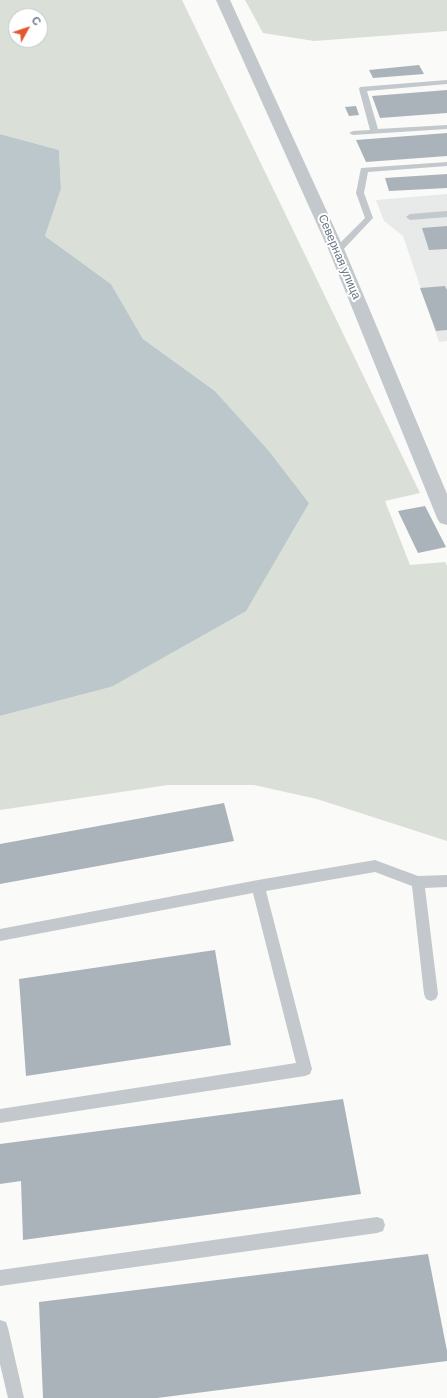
<!DOCTYPE html>
<html>
<head>
<meta charset="utf-8">
<style>
	body { margin:0 }
	#map { position:relative; width:447px; height:1398px; overflow:hidden; background:#fafaf8; font-family:Arial,sans-serif }
	canvas { display:block }
	.north { position:absolute; left:8px; top:8px; width:40px; height:40px; box-sizing:border-box; background:#fff; border:1px solid #c1c8cd; border-radius:50%; rotate:50deg; font-size:11px; font-weight:700; line-height:16px; text-align:center; color:#657683 }
	.north::after { content:''; display:block; margin:auto; width:14px; height:18px; background:#e4572e; clip-path:polygon(50% 0,100% 100%,50% 72%,0 100%) }
</style>
</head>
<body>
<div id="map">
<canvas width="447" height="1398"></canvas>
<div class="north">С</div>
</div>
<script>
const g = document.querySelector('canvas').getContext('2d');
g.lineJoin = 'round';
function fillPath(path, color) { g.fillStyle = color; g.fill(path, 'evenodd'); }
const shape = rows => new Path2D(rows.map(r => 'M' + r).join(''));
function write(font, color, halo, rows, align = 'center') {
  g.font = font + ' Arial,sans-serif'; g.lineWidth = 4; g.setLineDash([]); g.textBaseline = 'middle'; g.strokeStyle = halo; g.fillStyle = color; for (const [text, x, y, turn = 0] of rows) {
    g.save(); g.translate(x, y); g.rotate((+turn || 0) * Math.PI / 180); g.textAlign = isNaN(turn) ? turn : align; if (halo) g.strokeText(text, 0, 0); g.fillText(text, 0, 0); g.restore();
  }
}
fillPath(shape([
	[447,194,447,341,439,342,403,236,384,221,376,200]
]), '#e8e9e9');
fillPath(shape([
	[0,0,182,0,420,493,385,501,410,565,445,562,447,566,447,841,317,799,254,785,168,785,0,810,0,716,111,687,309,503,269,451,215,391,143,339,111,284,45,236,61,189,59,150,0,134],
	[16,16,40,16,40,40,16,40],
	[245,0,447,0,447,31,314,41,263,33]
]), '#dadfd7');
fillPath(shape([
	[0,134,59,150,61,189,45,236,111,284,143,339,215,391,269,451,309,503,246,611,111,687,0,716]
]), '#bbc7cb');
fillPath(shape([
	[419,65,424,74,373,78,369,70],
	[447,90,447,113,380,118,372,96],
	[356,106,359,115,349,116,345,107],
	[447,133,447,156,366,162,356,140],
	[447,174,447,188,389,191,385,178],
	[447,226,447,249,429,250,422,228],
	[445,286,447,290,447,330,436,331,420,288],
	[425,506,446,547,418,553,398,511],
	[224,803,234,841,0,884,0,844],
	[215,950,231,1045,26,1076,19,979],
	[343,1099,361,1194,23,1240,21,1181,0,1184,0,1144],
	[428,1254,447,1351,447,1361,157,1398,43,1398,39,1302]
]), '#aab3b9');
fillPath(shape([
	[447,80,447,84,367,91,378,129,447,125,447,129,353,135,349,133,353,131,370,130,359,89,360,87,447,80],
	[447,162,447,166,368,172,364,193,373,218,340,253,334,253,333,251,334,249,365,218,356,193,361,168,447,162],
	[447,211,447,217,410,220,406,217,410,214,447,211],
	[375,860,418,876,447,875,447,887,425,888,438,994,436,999,431,1001,426,999,424,994,412,886,375,872,266,891,312,1069,310,1074,305,1076,0,1123,0,1109,296,1063,253,893,0,941,0,929,258,880,375,860],
	[377,1217,383,1219,385,1225,383,1231,377,1233,0,1286,0,1270,377,1217],
	[0,1320,6,1322,8,1328,24,1398,8,1398,0,1364,0,1320]
]), '#c3c8cc');
fillPath(shape([
	[216,0,230,0,345,251,447,494,447,525,440,523,437,518,329,251,216,0]
]), '#c3c8cc');
write('12px', '#657683', '#fff', [
	["Северная улица",339,257,67]
]);
</script>
</body>
</html>
